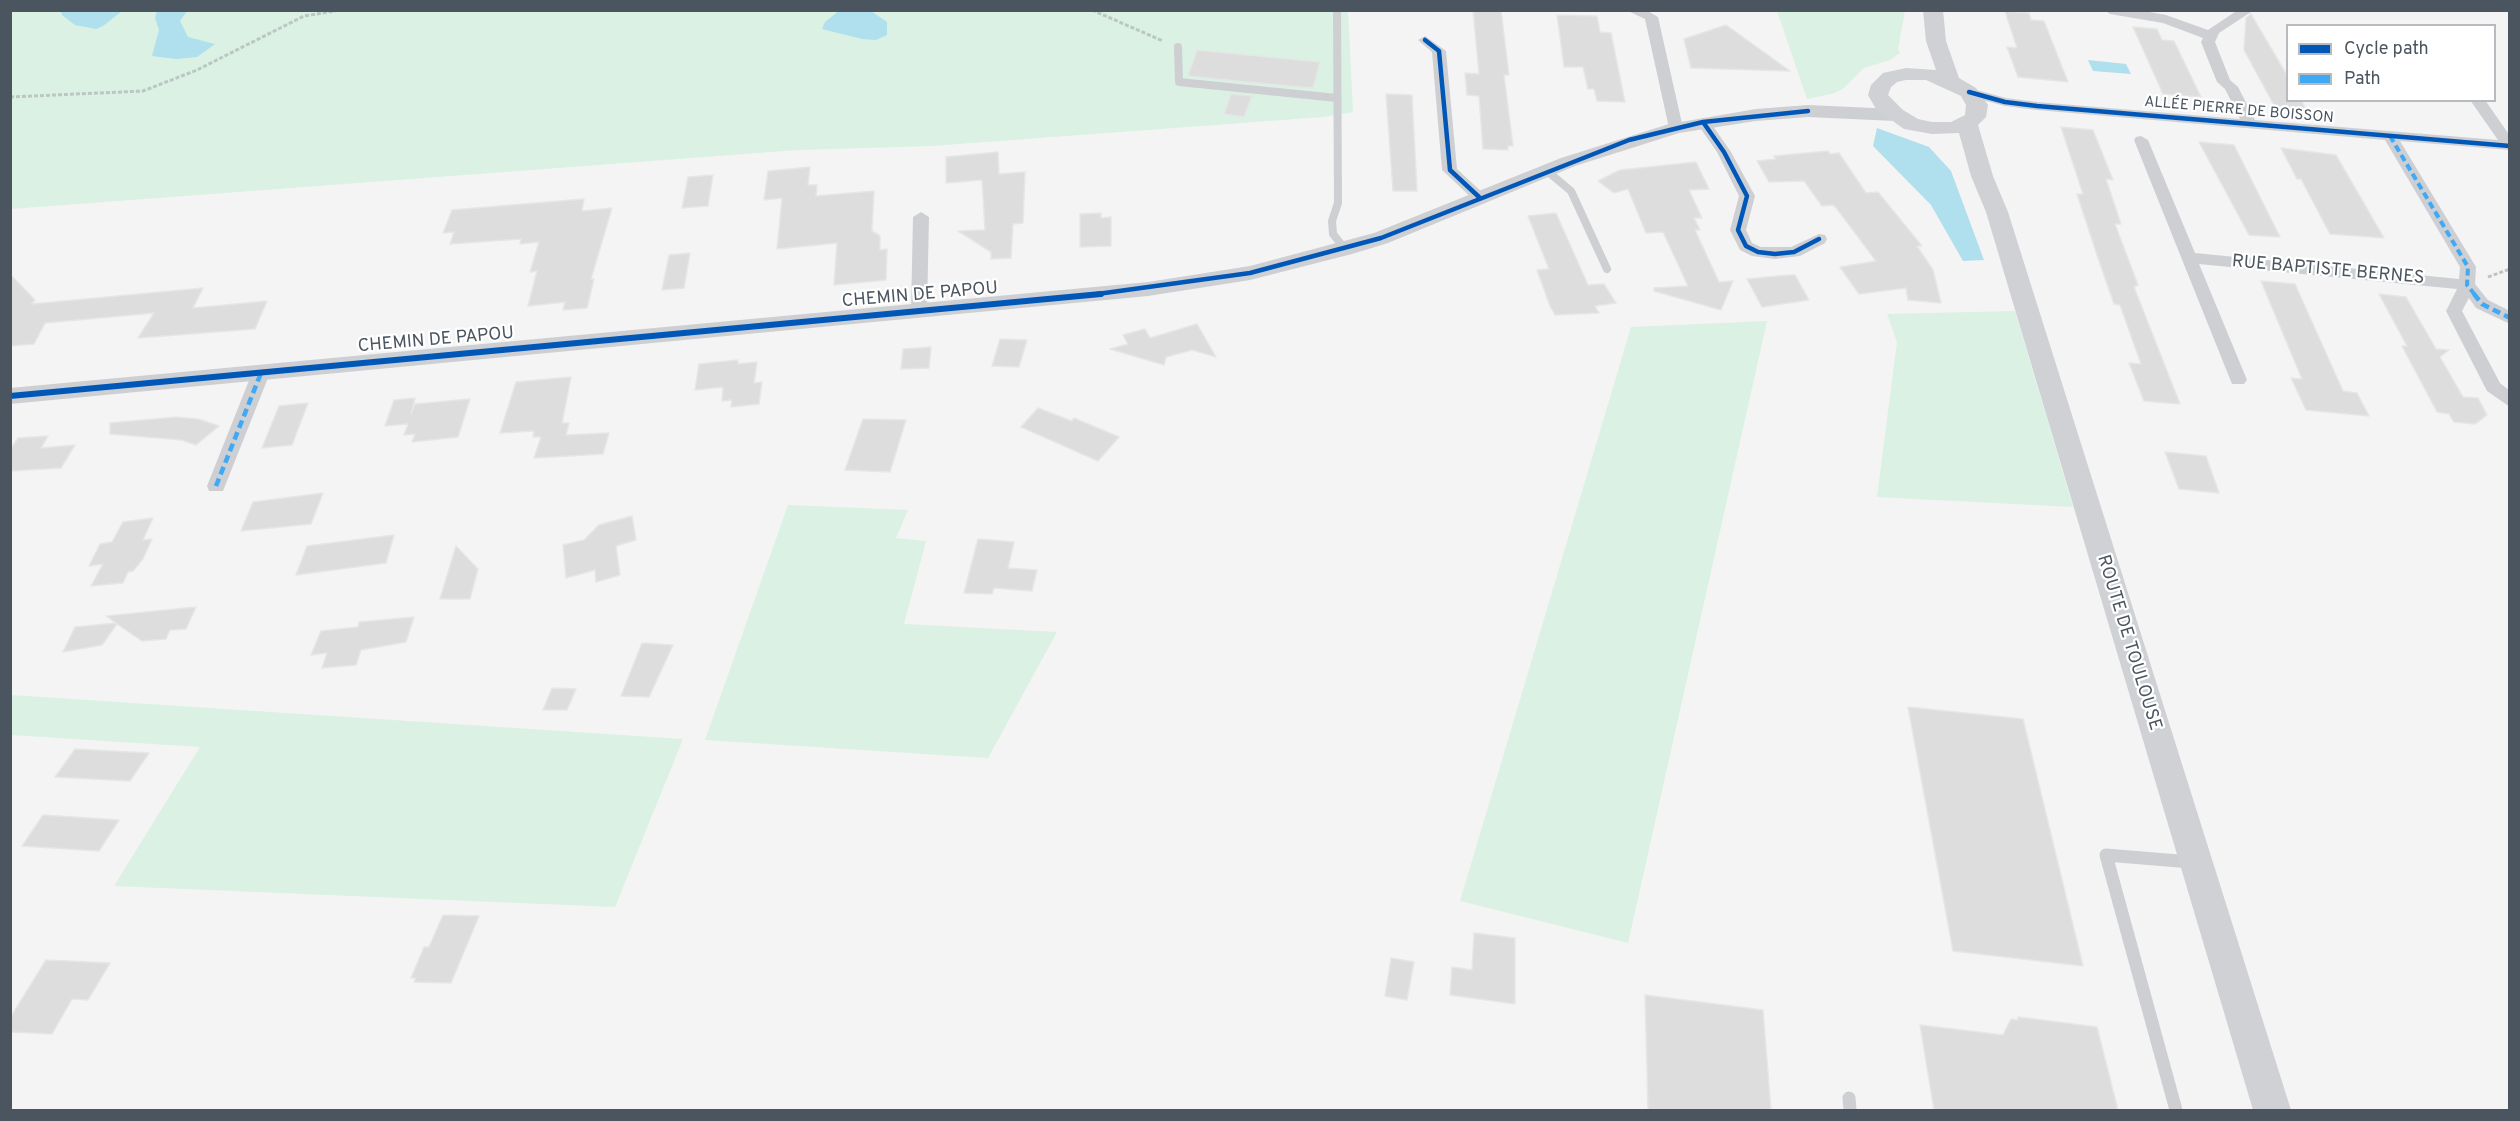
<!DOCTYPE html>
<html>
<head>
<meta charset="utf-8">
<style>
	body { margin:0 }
	#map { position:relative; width:2520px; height:1121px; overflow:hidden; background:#f4f4f4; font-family:Overpass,sans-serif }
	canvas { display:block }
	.frame { position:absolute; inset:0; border:12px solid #4b5560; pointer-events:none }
	.legend { position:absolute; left:2286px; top:24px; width:210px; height:78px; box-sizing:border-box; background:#fff; border:2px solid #b7bbbf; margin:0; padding:8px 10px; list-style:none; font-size:18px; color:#4b5560 }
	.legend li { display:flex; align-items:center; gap:12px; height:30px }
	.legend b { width:30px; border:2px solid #b7bbbf }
</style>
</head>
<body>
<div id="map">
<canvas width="2520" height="1121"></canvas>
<div class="frame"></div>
<ul class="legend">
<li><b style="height:8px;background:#0057b8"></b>Cycle path</li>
<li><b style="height:8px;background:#3fa9f5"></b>Path</li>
</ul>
</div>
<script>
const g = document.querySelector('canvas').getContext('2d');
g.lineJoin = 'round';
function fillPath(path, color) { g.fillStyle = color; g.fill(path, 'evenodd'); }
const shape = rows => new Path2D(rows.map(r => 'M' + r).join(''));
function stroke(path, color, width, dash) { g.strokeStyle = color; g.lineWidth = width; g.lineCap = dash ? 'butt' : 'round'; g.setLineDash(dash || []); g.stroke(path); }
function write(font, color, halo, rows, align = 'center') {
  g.font = font + ' Overpass,sans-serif'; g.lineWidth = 4.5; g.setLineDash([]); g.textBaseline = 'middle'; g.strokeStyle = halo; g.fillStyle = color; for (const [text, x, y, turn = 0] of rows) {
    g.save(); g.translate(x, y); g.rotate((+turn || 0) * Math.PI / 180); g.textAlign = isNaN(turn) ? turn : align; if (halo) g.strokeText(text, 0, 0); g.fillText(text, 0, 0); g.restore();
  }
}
fillPath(shape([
	[11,11,1348,11,1353,112,1323,117,931,146,798,150,11,209],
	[1777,11,1905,11,1898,49,1900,53,1890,60,1864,68,1844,88,1835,93,1807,99],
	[2015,311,2073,507,1877,497,1897,342,1887,314],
	[1767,321,1628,943,1460,901,1631,327],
	[788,505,908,510,896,538,926,541,904,624,1057,632,988,758,705,740],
	[11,695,683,739,615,907,114,886,200,747,11,735]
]), '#daf1e4');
fillPath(shape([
	[60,10,122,10,122,11,103,26,96,29,75,25,62,15],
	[840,10,871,11,887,22,887,35,876,40,862,39,822,29,825,22],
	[157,11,187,11,180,21,188,37,215,44,197,57,176,59,152,56,159,30,155,18],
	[2088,60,2126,64,2131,74,2093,71],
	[1877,128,1929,147,1951,171,1984,260,1963,261,1931,205,1873,146]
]), '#b0dfed');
const building = shape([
	[1473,10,1501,10,1509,75,1504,75,1513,146,1508,146,1508,150,1483,149,1479,96,1467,95,1465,73,1479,74,1473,10],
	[2005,11,2029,13,2031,20,2044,21,2068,82,2018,77,2007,47,2017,48,2005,11],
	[2251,14,2288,77,2288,100,2301,100,2306,109,2275,107,2244,50,2246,18,2251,14],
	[1557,15,1597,16,1600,32,1611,33,1625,102,1597,101,1594,89,1588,89,1583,67,1564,67,1557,15],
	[1726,25,1790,71,1691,68,1684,39,1726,25],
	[2133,27,2157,29,2162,40,2174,41,2201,97,2163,94,2133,27],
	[1197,50,1320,62,1313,88,1256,83,1188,76,1197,50],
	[1231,94,1252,96,1244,117,1224,114,1231,94],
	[1386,94,1412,95,1417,191,1393,191,1386,94],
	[2061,127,2093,130,2113,180,2106,179,2121,224,2115,224,2138,285,2134,287,2180,404,2144,401,2129,363,2141,364,2120,305,2114,304,2099,261,2077,194,2083,194,2061,127],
	[2199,142,2234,145,2280,237,2249,235,2199,142],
	[2281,148,2336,155,2384,238,2330,234,2301,179,2297,179,2281,148],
	[1828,151,1830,154,1839,153,1866,193,1878,192,1922,246,1917,246,1933,270,1941,303,1908,300,1906,288,1859,294,1840,267,1876,261,1837,209,1833,205,1822,206,1804,181,1769,182,1757,161,1776,159,1774,156,1828,151],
	[998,152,999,174,1025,172,1023,223,1013,224,1011,258,991,259,991,252,958,231,985,230,982,180,946,183,946,157,998,152],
	[1696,162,1709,189,1689,190,1702,218,1694,218,1700,230,1695,230,1719,282,1733,281,1721,310,1654,291,1654,288,1688,286,1663,232,1646,233,1628,189,1614,193,1598,181,1620,170,1696,162],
	[810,167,808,185,817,185,816,196,874,191,872,231,880,236,880,250,887,249,886,280,834,285,837,243,777,249,782,198,764,200,768,171,810,167],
	[713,175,708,206,682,208,688,177,713,175],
	[584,199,582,211,612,208,591,279,594,279,587,308,563,310,565,302,528,306,537,271,530,272,539,242,520,244,521,239,450,244,454,232,443,233,452,210,584,199],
	[1101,213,1101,218,1111,217,1111,246,1080,247,1080,214,1101,213],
	[1556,213,1588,285,1604,284,1616,303,1595,306,1599,313,1555,315,1550,306,1537,270,1549,269,1528,216,1556,213],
	[690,253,684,288,662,290,669,255,690,253],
	[10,274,35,300,32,304,203,288,193,308,267,301,255,329,138,338,154,313,45,323,34,344,10,346,10,274],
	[1789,275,1795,275,1809,300,1762,307,1747,279,1789,275],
	[2261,281,2295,284,2343,391,2357,393,2369,416,2306,410,2291,378,2302,379,2261,281],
	[2379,294,2406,297,2436,349,2449,350,2440,357,2463,397,2478,398,2487,415,2475,424,2454,422,2449,414,2437,412,2402,346,2407,346,2379,294],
	[1197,324,1216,357,1192,350,1166,357,1164,365,1110,349,1128,344,1123,335,1145,329,1150,338,1197,324],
	[1000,339,1027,340,1019,367,992,366,1000,339],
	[931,347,929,368,901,369,903,349,931,347],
	[738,360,738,364,757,362,754,383,762,382,759,404,731,407,732,400,722,401,723,387,695,390,699,364,738,360],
	[571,377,562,423,569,423,566,435,609,433,603,454,534,458,541,437,533,437,534,431,500,433,516,382,571,377],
	[415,398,411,414,415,404,470,399,458,437,412,442,415,434,404,435,408,424,385,426,394,400,415,398],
	[308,403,292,445,262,448,279,406,308,403],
	[1038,408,1072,421,1074,418,1119,437,1098,461,1021,427,1038,408],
	[176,417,198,419,219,426,196,445,181,440,110,434,110,423,176,417],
	[863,419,906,420,890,472,845,470,863,419],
	[48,436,41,448,75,445,61,468,10,471,10,450,18,438,48,436],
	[2165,452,2206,456,2219,493,2179,489,2165,452],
	[323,493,311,524,241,531,253,502,323,493],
	[632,516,636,540,616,546,620,575,596,582,595,570,566,578,563,545,584,540,599,525,632,516],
	[153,518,143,540,152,539,143,559,133,571,128,572,123,583,91,586,103,564,89,566,100,544,112,542,123,522,153,518],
	[394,535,386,563,296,575,307,546,394,535],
	[978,539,1014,542,1008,568,1037,570,1032,591,994,588,992,594,964,593,978,539],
	[456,546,478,569,470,599,440,599,456,546],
	[196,607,186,629,170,630,166,639,142,641,117,624,102,645,63,652,75,627,116,623,106,616,196,607],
	[414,617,406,642,361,650,356,665,322,668,327,653,311,655,321,631,358,627,359,622,414,617],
	[642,643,673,645,649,697,621,696,642,643],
	[552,688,576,689,567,710,543,710,552,688],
	[1908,707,2023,719,2083,966,1953,951,1908,707],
	[75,749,149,753,130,781,55,777,75,749],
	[43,815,119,820,99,851,22,846,43,815],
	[443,915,479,916,451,983,414,982,416,978,411,978,424,947,429,947,443,915],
	[1474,933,1515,938,1515,1004,1450,995,1452,967,1472,970,1474,933],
	[1391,958,1414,962,1407,1000,1385,996,1391,958],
	[46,960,110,963,88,1000,72,999,52,1034,10,1032,10,1018,46,960],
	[1645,995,1763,1010,1771,1110,1648,1110,1645,995],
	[2018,1017,2097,1027,2118,1110,1934,1110,1920,1025,2003,1035,2011,1019,2018,1020,2018,1017]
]);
fillPath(building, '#ddddde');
stroke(building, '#e5e6e6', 1.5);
stroke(shape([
	[1092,10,1163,41],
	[10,97,143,91,197,70,304,16,341,10],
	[2488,277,2510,269]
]), '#bcc7c4', 3, [4, 2]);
stroke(shape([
	[1337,10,1338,203,1332,221,1333,234,1345,249],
	[1178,47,1179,82,1337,98],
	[1547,171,1571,191,1607,269]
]), '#cdcfd2', 8);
stroke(shape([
	[1849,1098,1850,1110],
	[2176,1110,2106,855,2191,862]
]), '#cdcfd2', 13);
fillPath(shape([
	[1626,10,1646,10,1658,17,1683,128,1681,131,1671,131,1669,128,1645,19,1626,10],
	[2104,10,2138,10,2166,15,2208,30,2238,10,2254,10,2219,33,2215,42,2230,80,2238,87,2255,120,2498,140,2470,100,2485,100,2510,136,2510,150,2400,141,2476,267,2475,284,2488,300,2510,311,2510,324,2476,308,2469,298,2462,311,2500,383,2510,391,2510,407,2487,391,2446,311,2457,289,2199,264,2247,380,2244,384,2232,384,2134,140,2136,137,2141,136,2148,140,2195,253,2459,279,2460,267,2385,140,2037,110,2005,106,1964,95,1962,92,1969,88,2006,98,2037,102,2240,119,2225,89,2217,82,2201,42,2203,38,2163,23,2110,14,2104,10],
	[1425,36,1446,51,1457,169,1484,194,1487,197,1484,200,1474,200,1442,170,1432,52,1418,40,1425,36],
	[1703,118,1708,119,1731,152,1755,196,1746,230,1752,243,1761,247,1791,247,1819,234,1825,235,1827,239,1825,243,1800,256,1775,259,1752,256,1740,250,1730,230,1739,196,1717,152,1696,122,1703,118],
	[921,212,929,217,927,311,919,317,911,311,913,217,921,212],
	[261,367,270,373,225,486,223,491,209,491,207,486,252,373,261,367]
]), '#cdcfd2');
fillPath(shape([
	[1808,105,1895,109,1905,115,1895,121,1808,117,1756,121,1679,133,1575,166,1388,243,1352,254,1250,280,1148,296,10,404,10,388,1148,282,1250,266,1374,233,1561,158,1669,124,1756,109,1808,105]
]), '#cdcfd2');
fillPath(shape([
	[1923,10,1943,10,1946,41,1959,78,1976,88,1988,105,1986,117,1978,125,1993,176,2008,212,2291,1110,2253,1110,1986,212,1971,176,1959,133,1932,134,1904,129,1876,109,1868,95,1871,85,1883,73,1906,68,1936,70,1926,41,1923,10],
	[1906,80,1926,80,1961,96,1966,105,1965,115,1951,122,1932,122,1918,119,1903,110,1888,95,1891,87,1897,82,1906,80]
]), '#cfd1d4');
stroke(shape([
	[2390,136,2468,267,2467,285,2475,295]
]), '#3fa9f5', 4, [7, 4]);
stroke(shape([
	[2474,294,2482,304,2510,318],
	[216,486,261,373]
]), '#3fa9f5', 4.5, [8, 4.5]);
stroke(shape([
	[1425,40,1439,51,1450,170,1479,197],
	[1969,92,2005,102,2037,106,2510,146],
	[1703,122,1724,152,1747,196,1738,230,1746,246,1758,252,1775,254,1794,252,1819,239],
	[1090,295,1250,273,1381,238,1629,140,1703,122,1808,111]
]), '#0057b8', 4.5);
stroke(shape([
	[10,396,1101,294]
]), '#0057b8', 6);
write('15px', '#4b5560', '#fff', [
	["ALLÉE PIERRE DE BOISSON",2239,111,5]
]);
write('18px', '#4b5560', '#fff', [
	["RUE BAPTISTE BERNES",2328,271,5],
	["CHEMIN DE PAPOU",920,296,-5],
	["CHEMIN DE PAPOU",436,341,-5],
	["ROUTE DE TOULOUSE",2128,643,73]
]);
</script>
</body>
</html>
